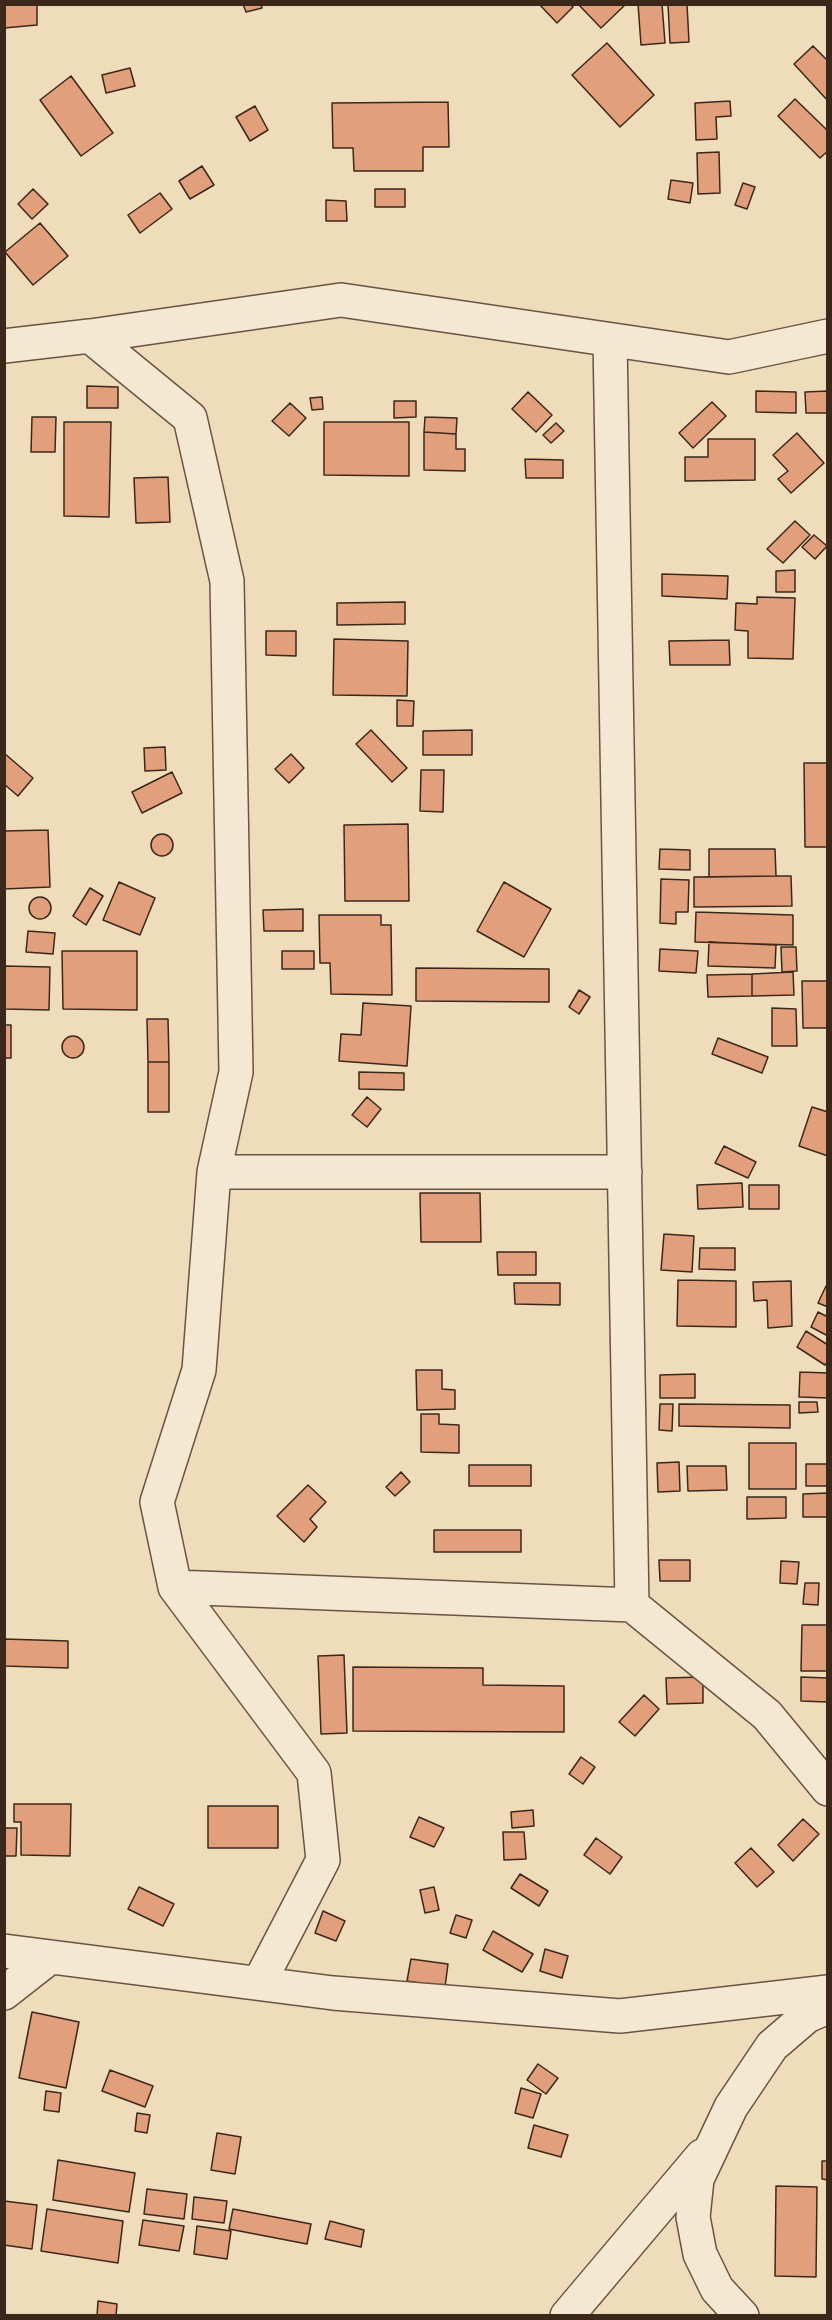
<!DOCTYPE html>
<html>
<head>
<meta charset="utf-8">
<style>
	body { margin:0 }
	#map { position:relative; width:832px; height:2320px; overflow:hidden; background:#efdcbb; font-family:Vollkorn,serif }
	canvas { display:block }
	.frame { position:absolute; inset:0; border:6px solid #3c271b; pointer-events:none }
</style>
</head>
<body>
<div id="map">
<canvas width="832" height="2320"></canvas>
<div class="frame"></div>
</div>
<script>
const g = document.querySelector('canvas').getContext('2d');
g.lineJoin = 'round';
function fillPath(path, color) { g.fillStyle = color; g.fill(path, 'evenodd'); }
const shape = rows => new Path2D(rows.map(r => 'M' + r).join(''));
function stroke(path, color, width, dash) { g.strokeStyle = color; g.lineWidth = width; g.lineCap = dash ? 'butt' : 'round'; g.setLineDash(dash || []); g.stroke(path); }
const building = shape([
	[4,4,37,4,37,25,4,28,4,4],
	[243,4,261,4,262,8,246,12,243,4],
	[539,4,570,4,573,7,557,23,539,4],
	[578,4,626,4,601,28,578,4],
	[638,4,662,4,665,43,641,45,638,4],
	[668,4,687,4,689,42,670,43,668,4],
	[607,43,654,95,620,127,572,75,607,43],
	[813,46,828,61,828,101,794,64,813,46],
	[130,68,135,86,106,93,102,75,130,68],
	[71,76,113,133,81,156,40,100,71,76],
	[795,99,828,131,828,151,820,158,778,116,795,99],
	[730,101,731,116,716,117,717,139,696,140,695,103,730,101],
	[448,102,449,147,423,147,423,171,354,171,353,148,333,148,332,103,448,102],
	[255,106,268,130,250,141,236,117,255,106],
	[719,152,720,193,698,194,697,153,719,152],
	[202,166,214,185,190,199,179,181,202,166],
	[671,180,693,183,690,203,668,199,671,180],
	[743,183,755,187,747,209,735,205,743,183],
	[33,189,48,204,32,219,18,204,33,189],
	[375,189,405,189,405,207,375,207,375,189],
	[160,193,172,209,140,233,128,215,160,193],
	[326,200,346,201,347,221,326,221,326,200],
	[40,223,68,256,33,285,5,252,40,223],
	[87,386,118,387,118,408,87,408,87,386],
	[756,391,796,392,796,413,756,412,756,391],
	[828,391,828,413,806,413,805,392,828,391],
	[528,392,552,415,536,432,512,409,528,392],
	[322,397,323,409,312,410,310,398,322,397],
	[394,401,416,401,416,417,394,418,394,401],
	[712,402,726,416,693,448,679,433,712,402],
	[290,403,306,418,289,436,272,421,290,403],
	[32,417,56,417,55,452,31,452,32,417],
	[425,417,457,418,456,434,424,432,425,417],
	[64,422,111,422,109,517,64,516,64,422],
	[324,422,409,422,409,476,324,475,324,422],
	[556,423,564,431,551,443,543,435,556,423],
	[424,432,456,434,456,449,465,449,465,471,424,470,424,432],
	[797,433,824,463,791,493,778,479,788,471,773,455,797,433],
	[708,439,755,439,755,480,685,481,685,457,708,457,708,439],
	[525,459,563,460,563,478,526,478,525,459],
	[168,477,170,522,136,523,134,478,168,477],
	[795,521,810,535,783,563,767,549,795,521],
	[814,535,827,546,815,559,802,547,814,535],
	[795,570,795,592,776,592,776,571,795,570],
	[662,574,728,576,727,599,662,596,662,574],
	[757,597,795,598,793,659,748,658,748,631,735,630,736,603,757,604,757,597],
	[405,602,405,624,337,625,337,603,405,602],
	[266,631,296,631,296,656,266,655,266,631],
	[334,639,408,641,407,696,333,695,334,639],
	[729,640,730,665,670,665,669,641,729,640],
	[397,700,414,701,413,726,397,726,397,700],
	[371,730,407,768,392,782,356,744,371,730],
	[472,730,472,755,423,755,423,731,472,730],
	[165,747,166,770,145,771,144,748,165,747],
	[4,753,33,778,18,796,4,784,4,753],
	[291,754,304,768,289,783,275,769,291,754],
	[804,763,828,763,828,847,805,847,804,763],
	[421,770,444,770,443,812,420,811,421,770],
	[172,772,182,793,142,813,132,792,172,772],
	[408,824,409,901,345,901,344,825,408,824],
	[48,830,50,887,4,889,4,831,48,830],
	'151 845a11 11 0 1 1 22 0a11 11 0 1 1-22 0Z',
	[660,849,690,850,690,870,659,869,660,849],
	[709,849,775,849,776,876,709,877,709,849],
	[776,876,791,876,792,906,694,907,694,877,776,876],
	[661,879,689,880,688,912,676,912,676,924,660,923,661,879],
	[119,882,155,898,140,935,103,920,119,882],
	[504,882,551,909,524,957,477,931,504,882],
	[90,888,103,896,86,925,73,916,90,888],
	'29 908a11 11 0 1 1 22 0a11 11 0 1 1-22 0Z',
	[303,909,303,931,264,931,263,910,303,909],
	[696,912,793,915,793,945,695,942,696,912],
	[319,915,381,915,381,925,391,925,392,995,331,994,330,963,320,963,319,915],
	[28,931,55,933,53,954,26,952,28,931],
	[709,942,776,945,775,968,708,966,709,942],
	[781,947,796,947,797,971,782,972,781,947],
	[660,949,698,951,696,973,659,971,660,949],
	[62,951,137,951,137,1010,63,1009,62,951],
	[282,951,314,951,314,969,282,969,282,951],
	[4,966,50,967,49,1010,5,1009,4,966],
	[416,968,549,969,549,1002,416,1001,416,968],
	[793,972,794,995,752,996,752,974,793,972],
	[752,974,752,996,708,997,707,975,752,974],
	[802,981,828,981,828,1028,803,1028,802,981],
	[579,990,590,997,579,1014,569,1007,579,990],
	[363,1003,411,1006,407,1066,339,1061,341,1034,361,1035,363,1003],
	[772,1008,796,1009,797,1046,772,1046,772,1008],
	[147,1019,168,1019,169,1062,148,1062,147,1019],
	[4,1025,11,1025,11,1058,4,1058,4,1025],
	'62 1047a11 11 0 1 1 22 0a11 11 0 1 1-22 0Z',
	[718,1038,768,1057,762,1073,712,1054,718,1038],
	[148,1062,169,1062,169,1112,148,1112,148,1062],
	[359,1072,404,1073,404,1090,359,1089,359,1072],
	[367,1097,381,1109,367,1127,352,1115,367,1097],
	[812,1107,828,1112,828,1156,799,1146,812,1107],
	[724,1146,756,1162,748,1178,715,1163,724,1146],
	[742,1183,743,1207,698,1209,697,1185,742,1183],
	[749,1185,779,1185,779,1209,749,1209,749,1185],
	[420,1193,480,1193,481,1242,421,1242,420,1193],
	[664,1234,694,1236,692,1272,661,1270,664,1234],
	[700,1248,735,1248,735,1270,699,1269,700,1248],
	[497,1252,536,1252,536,1275,498,1275,497,1252],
	[678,1280,736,1281,736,1327,677,1326,678,1280],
	[791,1281,792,1326,768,1328,767,1300,754,1301,753,1282,791,1281],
	[514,1283,560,1283,560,1305,515,1304,514,1283],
	[826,1286,828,1286,828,1307,818,1303,826,1286],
	[818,1312,828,1317,828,1336,811,1327,818,1312],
	[806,1331,828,1345,828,1361,825,1365,797,1347,806,1331],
	[416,1370,442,1370,442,1389,455,1390,455,1409,417,1410,416,1370],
	[800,1372,828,1373,828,1398,799,1397,800,1372],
	[695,1374,695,1398,660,1398,660,1375,695,1374],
	[799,1402,817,1402,818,1412,799,1413,799,1402],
	[660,1404,673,1404,672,1431,659,1430,660,1404],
	[679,1404,790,1405,790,1428,679,1426,679,1404],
	[421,1414,439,1414,439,1424,459,1425,459,1453,421,1452,421,1414],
	[749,1443,796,1443,796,1489,749,1489,749,1443],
	[679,1462,680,1491,658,1492,657,1463,679,1462],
	[806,1464,828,1464,828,1486,806,1486,806,1464],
	[469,1465,531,1465,531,1486,469,1486,469,1465],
	[687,1466,726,1466,727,1490,688,1491,687,1466],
	[401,1472,410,1482,395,1496,386,1487,401,1472],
	[308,1485,326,1502,310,1519,317,1527,304,1542,277,1516,308,1485],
	[828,1493,828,1517,803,1517,803,1494,828,1493],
	[747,1497,786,1497,786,1518,747,1519,747,1497],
	[434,1530,521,1530,521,1552,434,1552,434,1530],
	[659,1560,690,1560,690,1581,660,1581,659,1560],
	[781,1561,799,1562,797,1584,780,1583,781,1561],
	[805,1583,819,1583,818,1605,803,1604,805,1583],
	[802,1625,828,1625,828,1671,801,1671,802,1625],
	[4,1639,68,1641,68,1668,4,1666,4,1639],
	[344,1655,347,1733,321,1734,318,1656,344,1655],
	[353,1667,483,1668,483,1685,564,1686,564,1732,353,1731,353,1667],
	[703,1677,703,1703,667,1704,666,1678,703,1677],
	[801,1677,828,1678,828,1702,801,1701,801,1677],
	[644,1695,659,1709,635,1736,619,1722,644,1695],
	[581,1757,595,1767,583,1784,569,1774,581,1757],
	[14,1804,71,1804,70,1856,21,1855,21,1822,14,1822,14,1804],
	[208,1806,278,1806,278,1848,208,1848,208,1806],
	[533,1810,534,1826,512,1828,511,1812,533,1810],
	[419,1817,444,1828,434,1847,410,1837,419,1817],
	[803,1819,819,1834,793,1861,778,1845,803,1819],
	[4,1828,17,1828,16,1856,4,1856,4,1828],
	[503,1832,524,1832,526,1859,504,1860,503,1832],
	[596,1838,622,1857,610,1874,584,1855,596,1838],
	[751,1848,774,1872,757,1887,735,1863,751,1848],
	[520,1874,548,1891,539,1906,511,1888,520,1874],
	[139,1887,174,1904,163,1926,128,1909,139,1887],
	[434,1887,439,1910,425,1913,420,1890,434,1887],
	[323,1911,345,1921,336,1941,315,1933,323,1911],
	[456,1915,472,1920,466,1938,450,1933,456,1915],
	[493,1931,533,1954,522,1972,483,1950,493,1931],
	[545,1949,568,1956,562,1978,540,1971,545,1949],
	[411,1959,448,1964,445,1987,407,1981,411,1959],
	[32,2012,79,2022,66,2088,19,2078,32,2012],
	[538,2064,558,2078,546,2094,527,2080,538,2064],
	[110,2070,153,2086,145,2107,102,2091,110,2070],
	[521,2088,541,2094,533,2118,515,2113,521,2088],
	[46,2091,61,2093,59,2112,44,2110,46,2091],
	[137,2113,150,2115,147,2133,135,2131,137,2113],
	[534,2125,568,2135,561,2157,528,2148,534,2125],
	[217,2133,241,2137,235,2174,211,2170,217,2133],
	[58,2160,135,2173,129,2212,53,2200,58,2160],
	[822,2161,828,2161,828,2180,822,2179,822,2161],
	[776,2186,817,2187,816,2277,775,2276,776,2186],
	[147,2189,187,2194,184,2219,144,2214,147,2189],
	[194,2197,227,2201,224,2223,192,2219,194,2197],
	[4,2201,37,2205,32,2249,4,2245,4,2201],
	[47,2209,123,2221,118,2263,41,2251,47,2209],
	[233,2209,311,2224,307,2244,229,2229,233,2209],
	[143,2220,184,2226,179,2251,139,2245,143,2220],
	[330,2221,364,2230,361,2247,325,2239,330,2221],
	[197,2226,231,2231,227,2259,194,2254,197,2226],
	[98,2301,117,2304,116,2316,97,2316,98,2301]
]);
fillPath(building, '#e29f7c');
stroke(building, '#3c271b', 1.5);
const minor = shape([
	[90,336,190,418,227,581,236,1072,214,1172,199,1370,157,1502,175,1587,314,1773,323,1860,259,1983],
	[610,340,632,1605,767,1715,828,1789],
	[4,346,90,336,341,300,729,357,828,336],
	[214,1172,625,1172],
	[175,1587,632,1605],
	[4,1951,333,1993,620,2016,828,1992],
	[4,1993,50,1957],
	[567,2316,702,2156],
	[742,2316,717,2289,700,2254,693,2217,697,2179,731,2107,772,2046,807,2016,828,2007]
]);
stroke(minor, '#695443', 36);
stroke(minor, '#f5e8d3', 33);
</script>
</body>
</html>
